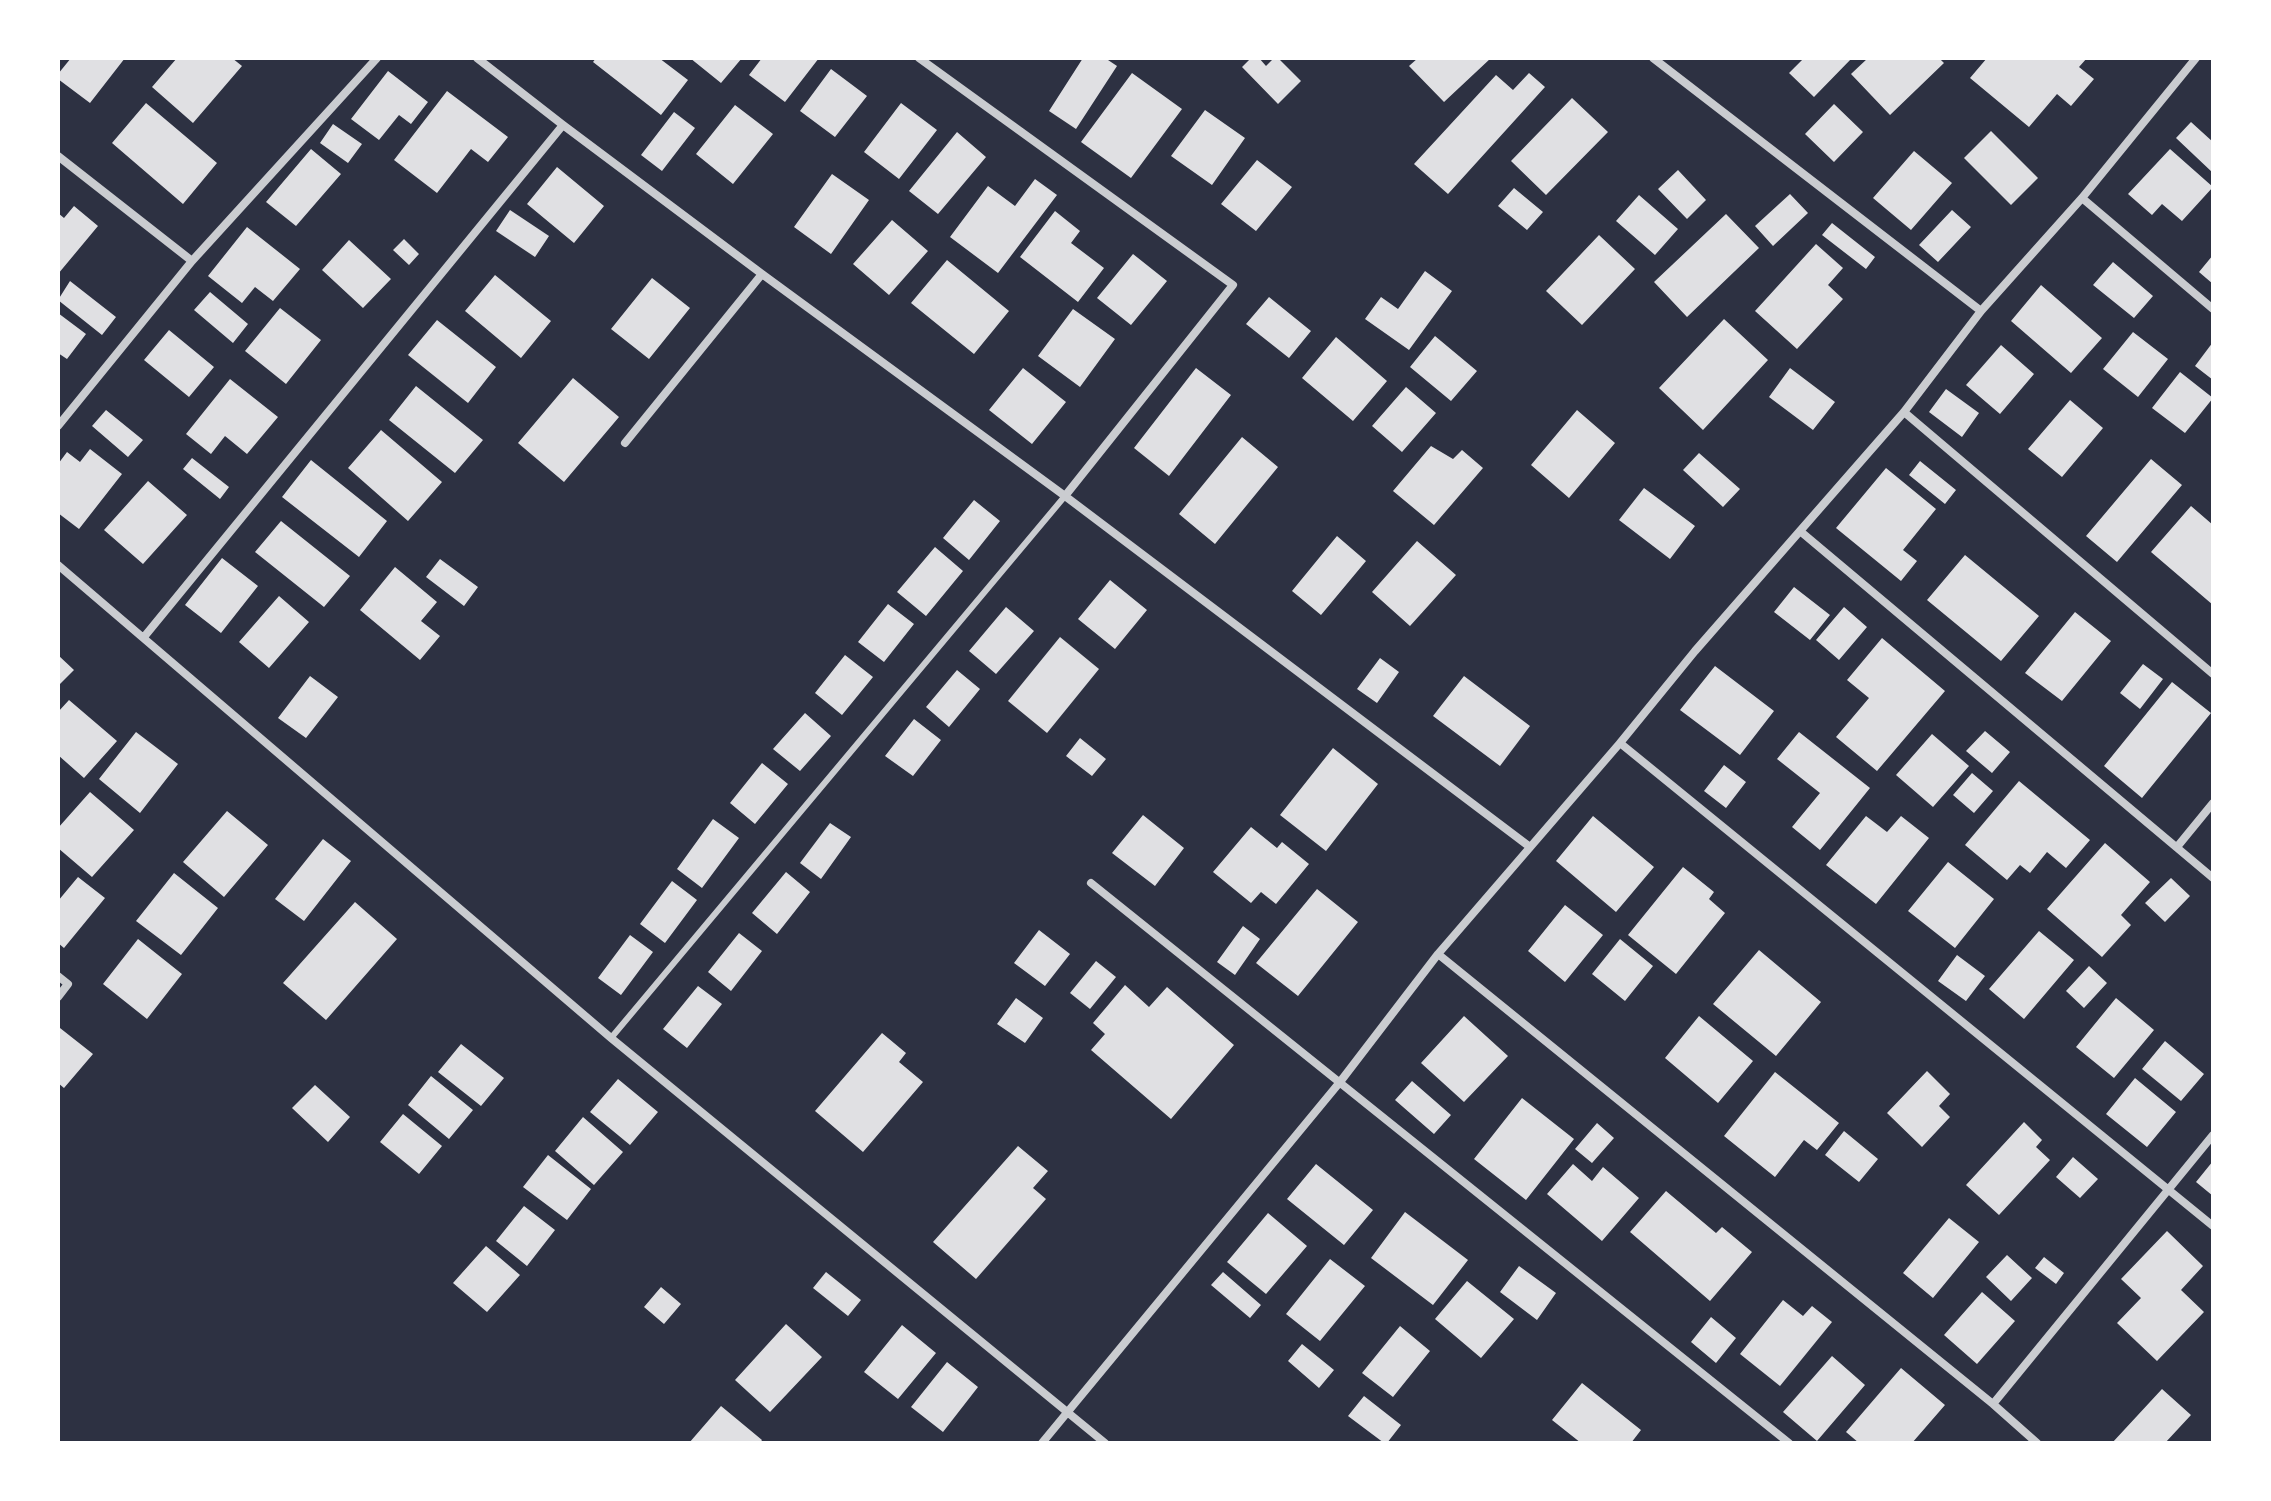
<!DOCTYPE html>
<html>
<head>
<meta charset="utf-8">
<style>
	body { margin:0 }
	#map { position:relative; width:2271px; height:1501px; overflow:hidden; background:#2d3142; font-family:Literata,serif }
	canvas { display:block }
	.frame { position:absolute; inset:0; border:60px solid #fff; pointer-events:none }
</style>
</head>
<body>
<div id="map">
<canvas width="2271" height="1501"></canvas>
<div class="frame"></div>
</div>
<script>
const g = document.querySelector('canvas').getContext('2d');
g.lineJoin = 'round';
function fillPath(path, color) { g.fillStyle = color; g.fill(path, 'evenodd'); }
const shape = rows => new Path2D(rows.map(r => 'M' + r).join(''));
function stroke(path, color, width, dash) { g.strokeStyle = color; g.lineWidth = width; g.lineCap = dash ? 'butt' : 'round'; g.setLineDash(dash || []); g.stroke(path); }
fillPath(shape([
	[71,58,125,58,90,103,58,79,58,74],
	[177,58,232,58,242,66,193,123,152,87],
	[596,58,659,58,688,80,661,115,593,62],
	[690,58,742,58,721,83],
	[762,58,819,58,785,102,749,75],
	[1083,58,1105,58,1117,66,1076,129,1049,111],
	[1251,58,1259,58,1266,66,1274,58,1278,58,1301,81,1278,104,1242,67],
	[1418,58,1491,58,1444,102,1409,66],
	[1804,58,1852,58,1814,97,1789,73],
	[1868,58,1939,58,1944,63,1890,115,1851,74],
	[1987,58,2087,58,2079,67,2094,79,2071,106,2057,94,2029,127,1970,78],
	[831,69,867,96,835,137,800,111],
	[388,71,428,102,411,124,399,115,379,140,351,119],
	[1132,73,1182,109,1131,178,1081,142],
	[1529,73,1545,87,1448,194,1414,164,1496,75,1513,90],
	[447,91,508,137,488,162,471,149,437,193,394,160],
	[1572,98,1608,132,1546,195,1511,161],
	[146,103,217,163,183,204,112,143],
	[901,103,937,130,899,179,864,152],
	[1834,104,1863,132,1834,162,1805,134],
	[735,105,773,134,733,184,696,154],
	[1205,110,1245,138,1212,185,1171,156],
	[674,112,695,128,662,171,641,155],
	[2191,122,2213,142,2213,173,2176,138],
	[333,124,362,144,348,163,320,143],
	[1991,131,2038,178,2011,205,1964,158],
	[957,132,986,157,938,214,909,191],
	[311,149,341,174,296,226,266,202],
	[2170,149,2213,187,2182,221,2162,204,2152,215,2128,194],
	[1914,151,1952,183,1911,230,1873,198],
	[1257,160,1292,187,1256,231,1221,204],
	[557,167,604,206,574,243,527,204],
	[1678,170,1706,200,1687,219,1658,189],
	[832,174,869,200,831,254,794,227],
	[1035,179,1057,195,998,273,950,237,988,186,1015,206],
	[1514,188,1543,212,1527,230,1498,206],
	[1790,194,1808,213,1773,246,1755,226],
	[1639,195,1678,229,1655,255,1616,221],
	[74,206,98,226,58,274,58,213,64,218],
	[510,210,549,236,535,257,496,231],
	[1952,210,1971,227,1938,262,1919,245],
	[1055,211,1080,231,1071,243,1104,268,1078,302,1020,257],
	[1726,214,1759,248,1687,317,1654,282],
	[892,220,928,251,889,295,853,264],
	[1832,223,1875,257,1866,269,1822,235],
	[247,227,300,269,273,301,255,287,242,303,208,276],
	[1599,235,1635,269,1582,325,1546,291],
	[404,239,419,254,409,265,393,250],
	[349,240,391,279,363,308,322,270],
	[1816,244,1843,268,1828,285,1843,299,1797,349,1755,311],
	[1133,254,1167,281,1131,325,1097,298],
	[2213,255,2213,284,2199,272],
	[947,260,1009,311,974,354,911,303],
	[2113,262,2153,296,2134,318,2093,285],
	[1425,271,1452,291,1409,350,1365,319,1381,297,1398,309],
	[495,275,551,321,521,358,465,311],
	[652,278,690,308,649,359,611,329],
	[70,281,116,317,102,335,58,300],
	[2041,285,2102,338,2071,373,2011,321],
	[210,292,248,324,233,343,194,310],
	[1269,297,1311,331,1289,358,1246,324],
	[280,308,321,340,286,384,245,351],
	[1073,309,1115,339,1080,387,1038,356],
	[58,313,86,334,67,359,58,353],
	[1724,319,1768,360,1703,430,1659,388],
	[437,320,496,367,468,403,408,355],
	[169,330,214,367,189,397,144,360],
	[2133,332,2168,359,2138,397,2103,369],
	[1435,336,1477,371,1451,401,1410,367],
	[1336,337,1387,381,1353,421,1302,378],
	[2213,342,2213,380,2195,366],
	[2001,345,2034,374,2000,414,1966,385],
	[1023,368,1066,402,1032,444,989,410],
	[1196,368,1231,395,1169,476,1134,448],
	[1790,368,1835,402,1813,430,1769,397],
	[2180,372,2213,398,2185,433,2152,408],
	[573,378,619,417,564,482,518,443],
	[230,379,278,417,247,454,225,436,211,454,186,434],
	[416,386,483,440,455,473,389,420],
	[1406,387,1436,413,1402,452,1372,426],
	[1946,389,1979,413,1962,437,1929,412],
	[2070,400,2103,428,2062,477,2028,449],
	[106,410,143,440,128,457,92,426],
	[1577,410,1615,443,1569,498,1531,465],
	[381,430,442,482,408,521,348,468],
	[1242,437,1278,467,1215,544,1179,514],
	[1431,446,1453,459,1462,450,1483,468,1434,525,1393,491],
	[90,449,122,474,79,529,58,513,58,464,67,452,80,462],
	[1699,453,1740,489,1723,507,1683,470],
	[192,458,229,487,220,499,183,469],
	[2151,459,2182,485,2117,562,2086,536],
	[311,460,387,521,359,557,282,497],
	[1920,461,1956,490,1945,504,1909,475],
	[1886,468,1936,509,1903,550,1917,561,1901,581,1836,528],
	[148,481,187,515,143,564,104,530],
	[1644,488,1695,526,1670,559,1619,520],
	[974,500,1000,521,969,560,943,538],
	[2191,506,2213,525,2213,605,2151,552],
	[281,521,350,576,324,607,255,552],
	[1337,536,1366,561,1321,615,1292,591],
	[1417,541,1456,575,1410,626,1372,592],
	[935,547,963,571,926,616,897,592],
	[1965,555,2039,616,2001,661,1927,600],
	[222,558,258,586,221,633,185,605],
	[440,559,478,587,464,606,426,577],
	[395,567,437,602,421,621,440,636,420,660,360,610],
	[1110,580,1147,610,1115,649,1078,619],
	[1794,587,1830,615,1810,640,1774,612],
	[279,596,309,622,269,668,239,642],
	[888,604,914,624,884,662,858,642],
	[1006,607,1034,631,996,674,969,651],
	[1844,607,1867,627,1839,660,1816,640],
	[2075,612,2111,641,2062,701,2025,673],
	[1060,637,1099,669,1047,733,1008,701],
	[1882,638,1945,691,1877,771,1836,737,1869,698,1847,680],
	[58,655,74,670,58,686],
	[845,655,873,677,842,715,815,693],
	[1380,658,1399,672,1377,703,1357,689],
	[2143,664,2163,679,2140,709,2120,693],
	[1715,666,1774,711,1740,755,1680,710],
	[957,670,980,689,949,727,926,707],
	[310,676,338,697,306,738,278,718],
	[1464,676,1530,726,1500,766,1433,716],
	[2172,682,2211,713,2142,798,2104,766],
	[69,700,117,741,84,778,58,755,58,712],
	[805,713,831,736,800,771,773,749],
	[914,719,941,740,913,776,885,756],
	[1985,731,2010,752,1992,773,1966,751],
	[136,732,178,764,140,813,99,779],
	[1799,732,1870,788,1820,850,1792,827,1820,793,1777,759],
	[1932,734,1969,766,1933,807,1896,775],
	[1080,738,1106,759,1092,776,1066,756],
	[1333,748,1378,784,1326,851,1280,815],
	[762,763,788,784,755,824,730,803],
	[1724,765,1746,782,1726,808,1704,791],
	[1972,773,1993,791,1974,813,1953,795],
	[2019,781,2090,840,2066,868,2047,852,2030,873,2020,865,2007,880,1965,845],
	[90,792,134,830,92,877,58,848,58,828],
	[227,811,268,845,224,897,183,862],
	[1143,815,1184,848,1155,886,1112,853],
	[1593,816,1654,867,1616,912,1556,861],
	[1866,816,1887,832,1901,816,1929,838,1876,904,1826,865],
	[713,819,739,838,702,888,677,869],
	[830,823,851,837,821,879,800,863],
	[1251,827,1277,848,1282,842,1309,864,1276,904,1261,892,1251,903,1213,872],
	[323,839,351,861,304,921,275,899],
	[2105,843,2150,882,2121,915,2131,925,2102,957,2047,909],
	[1948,862,1994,899,1955,948,1908,911],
	[1683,867,1714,892,1709,899,1725,913,1676,974,1628,935],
	[786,872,810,892,777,934,752,913],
	[174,873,218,908,181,955,136,921],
	[78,877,105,898,64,948,58,943,58,901],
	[2171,878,2190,896,2165,922,2145,903],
	[672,881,697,900,665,943,640,924],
	[1317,889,1358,922,1298,996,1256,963],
	[355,902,397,939,326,1020,283,983],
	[1565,905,1603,935,1565,982,1528,951],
	[1243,926,1260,939,1235,975,1217,962],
	[1039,930,1070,954,1045,986,1014,963],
	[2039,931,2074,960,2024,1019,1989,989],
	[739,933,762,951,731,991,708,972],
	[630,935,653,952,621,995,598,978],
	[138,939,182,974,147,1019,103,984],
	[1620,939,1653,966,1625,1001,1592,974],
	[1759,950,1821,1002,1776,1056,1713,1004],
	[1957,955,1985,976,1966,1001,1938,981],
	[1096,961,1116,977,1090,1009,1070,993],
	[2089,966,2107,983,2084,1008,2066,991],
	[1125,985,1149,1007,1167,987,1234,1045,1171,1119,1091,1050,1105,1034,1093,1023],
	[698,986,722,1004,687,1048,663,1029],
	[1016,998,1043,1018,1025,1043,997,1024],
	[2116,998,2154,1030,2114,1078,2076,1047],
	[1464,1016,1508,1056,1464,1102,1421,1063],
	[1699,1016,1753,1061,1718,1103,1665,1058],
	[60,1028,93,1054,64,1088,58,1083,58,1030],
	[882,1033,906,1053,899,1062,923,1082,863,1152,815,1111],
	[2165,1041,2204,1074,2181,1101,2142,1069],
	[461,1044,504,1078,481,1106,438,1072],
	[1927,1071,1950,1094,1939,1106,1950,1117,1922,1147,1887,1113],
	[1775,1072,1839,1123,1817,1150,1804,1140,1775,1177,1724,1136],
	[431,1076,473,1110,449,1139,408,1105],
	[2135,1078,2176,1112,2147,1147,2106,1114],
	[618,1079,658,1112,630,1145,590,1112],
	[1412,1081,1451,1115,1434,1134,1395,1100],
	[315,1085,350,1117,328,1142,292,1108],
	[1522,1098,1574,1139,1526,1200,1474,1159],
	[403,1114,442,1146,419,1174,380,1142],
	[583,1117,623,1152,594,1185,555,1151],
	[2024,1122,2042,1140,2036,1147,2050,1160,1999,1215,1966,1185],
	[1597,1123,1614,1138,1592,1163,1575,1149],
	[1844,1131,1878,1159,1859,1182,1825,1155],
	[1018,1146,1048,1171,1033,1188,1046,1199,976,1279,933,1242],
	[548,1155,591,1189,567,1220,523,1187],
	[2073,1157,2098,1179,2080,1198,2056,1177],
	[2213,1161,2213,1196,2196,1182],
	[1316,1164,1373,1210,1344,1245,1287,1199],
	[1573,1164,1592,1181,1603,1167,1639,1198,1602,1241,1547,1194],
	[1666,1191,1716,1233,1722,1227,1752,1252,1710,1301,1630,1232],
	[524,1206,555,1230,527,1266,496,1241],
	[1405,1212,1468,1260,1433,1305,1371,1258],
	[1268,1213,1307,1246,1266,1294,1227,1262],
	[1949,1218,1979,1242,1933,1298,1903,1273],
	[2167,1231,2203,1266,2181,1290,2204,1312,2157,1361,2117,1323,2141,1298,2121,1279],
	[486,1246,520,1275,487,1312,453,1283],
	[2007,1255,2032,1278,2011,1301,1986,1277],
	[2044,1257,2064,1273,2056,1284,2035,1268],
	[1330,1259,1365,1286,1320,1341,1286,1314],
	[1519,1266,1556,1293,1537,1320,1500,1292],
	[826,1272,861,1300,848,1316,813,1288],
	[1223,1272,1261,1305,1250,1318,1211,1285],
	[1467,1281,1514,1319,1481,1358,1435,1319],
	[661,1287,681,1304,664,1324,644,1307],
	[1982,1292,2015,1321,1977,1364,1944,1335],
	[1783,1300,1803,1316,1812,1306,1832,1322,1780,1386,1740,1354],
	[1711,1317,1736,1338,1716,1363,1691,1342],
	[786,1324,822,1357,770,1412,735,1380],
	[902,1325,936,1353,898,1399,864,1372],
	[1400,1326,1430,1351,1393,1397,1362,1373],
	[1302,1344,1334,1370,1319,1388,1288,1361],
	[1832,1356,1865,1385,1817,1441,1783,1412],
	[947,1362,978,1387,943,1432,911,1407],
	[1901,1368,1945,1405,1912,1443,1859,1443,1846,1432],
	[1582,1383,1641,1430,1631,1443,1581,1443,1552,1420],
	[2162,1389,2191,1415,2165,1443,2112,1443],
	[1364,1396,1401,1425,1387,1443,1384,1443,1348,1416],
	[721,1406,762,1440,760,1443,689,1443]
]), '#e0e0e3');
stroke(shape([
	[611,1038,1065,496]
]), '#caccd0', 6);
stroke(shape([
	[477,58,563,125,762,274,1065,496,1530,847],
	[919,58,1233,285,1065,496],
	[1653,58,1981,311],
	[58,156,192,261],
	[2082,198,2213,309],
	[1904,412,2213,674],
	[58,426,192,261,377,58],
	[625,443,762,274],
	[1800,531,2213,878],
	[58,565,611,1038,1105,1443],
	[144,637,563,125],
	[1620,743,2213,1226],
	[2177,847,2213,803],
	[1091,883,1789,1443],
	[1438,954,1993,1404,2037,1443],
	[58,976,68,984,58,997],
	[1993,1404,2213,1135],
	[1042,1443,1340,1082,1438,954,1620,743,1695,651,1904,412,1981,311,2082,198,2196,58]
]), '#caccd0', 8);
</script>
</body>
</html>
